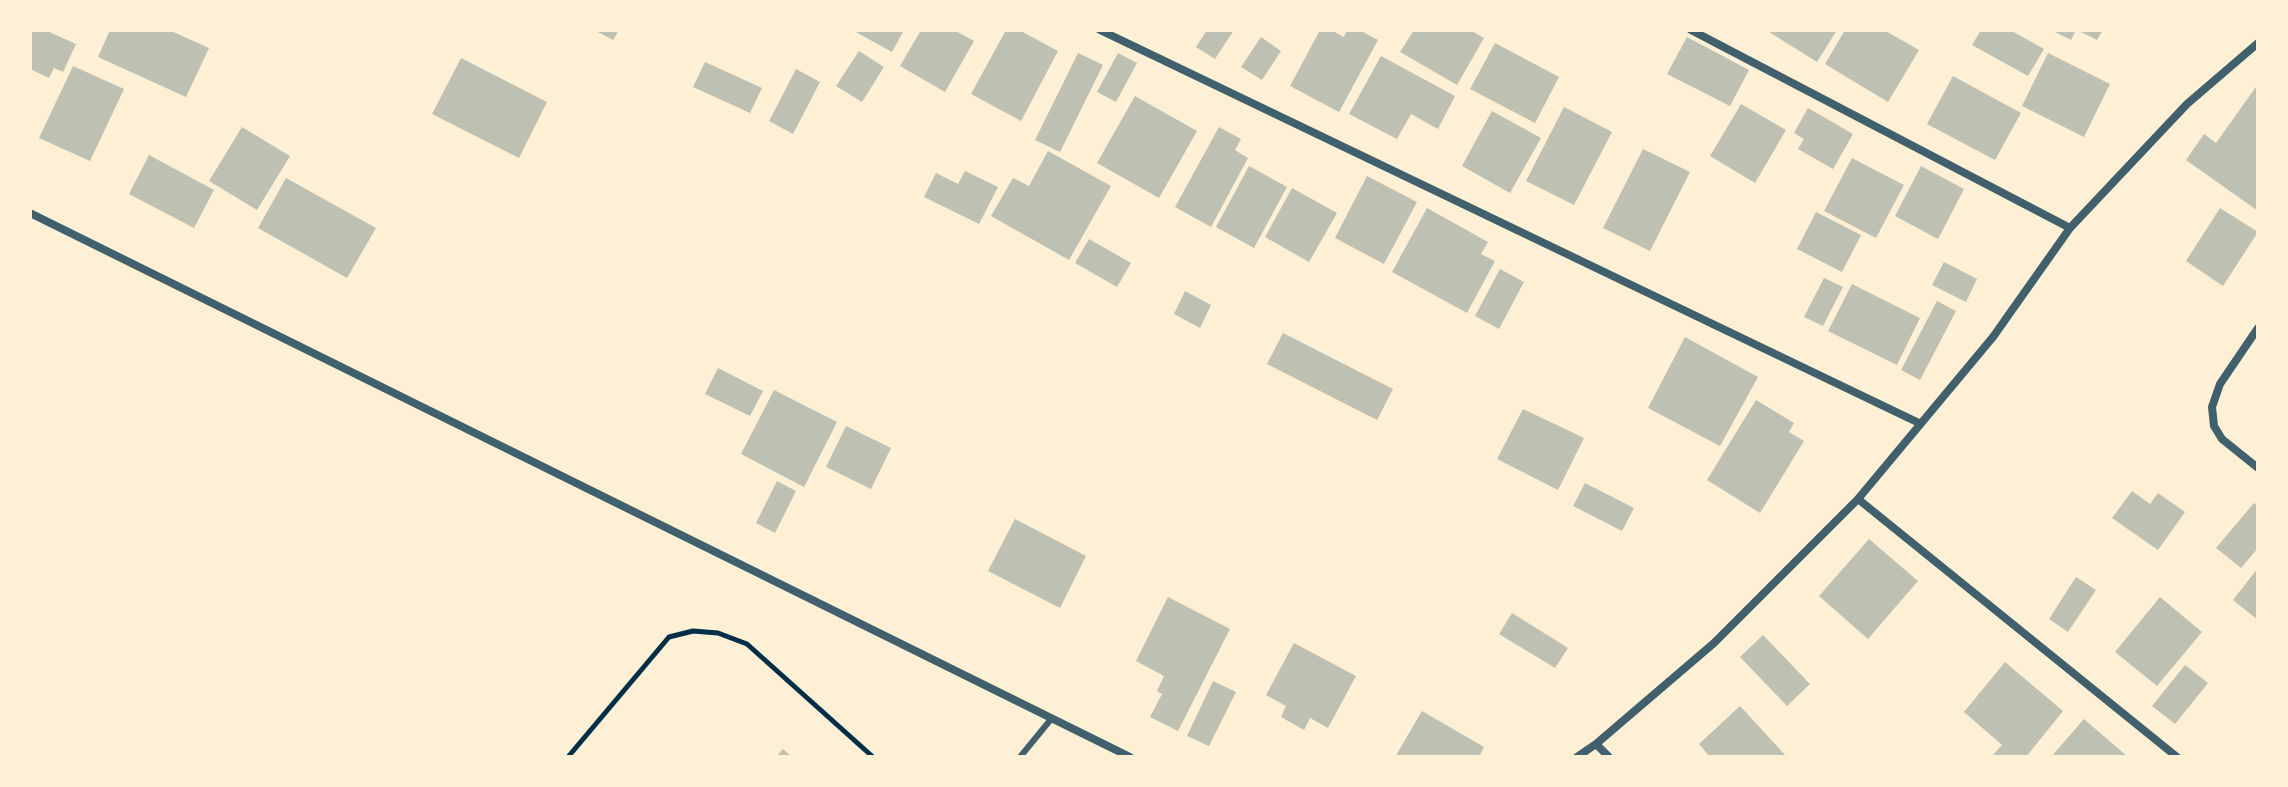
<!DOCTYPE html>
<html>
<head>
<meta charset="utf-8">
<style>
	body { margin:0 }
	#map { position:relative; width:2288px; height:787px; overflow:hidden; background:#fdf0d5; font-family:"Roboto Condensed",sans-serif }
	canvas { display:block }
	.frame { position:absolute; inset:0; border:32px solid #fdf0d5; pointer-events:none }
</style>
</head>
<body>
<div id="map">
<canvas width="2288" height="787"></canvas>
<div class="frame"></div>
</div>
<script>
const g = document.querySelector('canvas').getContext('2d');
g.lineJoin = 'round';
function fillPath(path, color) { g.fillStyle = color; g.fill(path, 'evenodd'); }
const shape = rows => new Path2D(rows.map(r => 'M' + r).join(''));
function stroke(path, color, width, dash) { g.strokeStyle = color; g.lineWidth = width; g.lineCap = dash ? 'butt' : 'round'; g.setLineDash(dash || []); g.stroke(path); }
fillPath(shape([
	[30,30,45,30,76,44,63,72,54,68,49,78,30,69],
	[110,30,169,30,209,48,186,97,98,57],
	[594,30,619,30,613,40],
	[852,30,904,30,892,52],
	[921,30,954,30,974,41,945,92,900,66],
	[1006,30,1019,30,1058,51,1021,121,971,94],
	[1207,30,1234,30,1215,59,1196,47],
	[1320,30,1331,30,1344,37,1347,30,1359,30,1378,40,1339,112,1290,86],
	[1414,30,1470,30,1484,38,1457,85,1400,52],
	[1766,30,1837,30,1817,62],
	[1845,30,1884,30,1919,50,1888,102,1825,64],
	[1981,30,2010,30,2044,49,2028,76,1972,45],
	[2051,30,2076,30,2071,40],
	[2077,30,2103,30,2097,40],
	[1261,37,1281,51,1262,80,1241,67],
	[1687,37,1749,70,1730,106,1667,74],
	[1495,43,1559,77,1535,123,1470,89],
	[859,51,884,67,862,102,836,86],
	[1078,53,1103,65,1060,152,1035,140],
	[1118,53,1137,63,1116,102,1097,92],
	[2048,53,2110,84,2084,137,2022,106],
	[1381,56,1455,96,1438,129,1411,114,1397,139,1349,114],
	[461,58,547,102,519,158,432,114],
	[705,62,762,88,750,113,693,87],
	[73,66,124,89,90,161,39,138],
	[796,69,820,82,793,134,769,121],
	[1953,76,2021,113,1995,160,1927,124],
	[2258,84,2258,211,2186,160,2204,134,2216,143],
	[1135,96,1197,131,1159,198,1097,163],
	[1741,104,1786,130,1755,183,1710,156],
	[1564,107,1612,132,1574,205,1526,181],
	[1808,108,1853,134,1833,169,1798,149,1804,139,1794,133],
	[1492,111,1541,138,1510,193,1462,166],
	[242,127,290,156,257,210,209,181],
	[1219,127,1241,139,1235,150,1248,158,1211,227,1175,207],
	[1643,149,1690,172,1650,251,1603,228],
	[1048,151,1111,186,1069,260,991,216,1013,178,1029,186],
	[149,155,214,190,194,228,129,194],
	[1852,158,1904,185,1876,238,1824,211],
	[1249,166,1287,187,1254,248,1216,227],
	[1921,166,1964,189,1938,239,1895,216],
	[965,171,998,187,979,224,924,197,936,173,958,184],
	[1367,176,1417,202,1384,264,1335,238],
	[286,178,376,228,347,278,258,228],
	[1292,188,1337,213,1309,262,1265,237],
	[1427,208,1488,242,1481,254,1495,261,1467,313,1392,272],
	[2220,208,2258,232,2223,286,2186,261],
	[1816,212,1861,235,1842,272,1797,249],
	[1089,239,1131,263,1117,287,1075,263],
	[1944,262,1977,279,1966,302,1932,285],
	[1500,269,1524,282,1499,329,1475,316],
	[1824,278,1843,287,1823,326,1804,317],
	[1852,284,1920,318,1897,365,1828,331],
	[1185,291,1211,305,1200,328,1174,314],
	[1937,301,1956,311,1920,380,1901,370],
	[1283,333,1393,389,1377,420,1267,364],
	[1685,337,1758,377,1720,446,1648,408],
	[718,368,763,391,750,416,705,394],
	[774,390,837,422,804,487,741,454],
	[1756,400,1794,423,1789,432,1804,441,1760,513,1707,480],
	[1523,409,1584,438,1558,490,1497,459],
	[846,426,891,448,871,489,826,467],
	[777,481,796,491,775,533,756,523],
	[1585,483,1634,508,1622,531,1573,506],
	[2132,491,2150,504,2158,493,2185,512,2158,550,2112,518],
	[2254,503,2258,506,2258,548,2241,568,2216,548],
	[1015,519,1086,556,1060,608,988,571],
	[1869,539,1918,581,1868,639,1819,596],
	[2258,568,2258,620,2233,600],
	[2076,577,2096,590,2068,632,2049,619],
	[1168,597,1230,629,1178,731,1150,717,1162,694,1157,691,1164,676,1136,661],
	[2160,597,2202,632,2157,686,2115,652],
	[1512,613,1568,648,1555,668,1499,634],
	[1763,635,1810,684,1787,706,1740,657],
	[1294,643,1356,676,1328,728,1310,718,1304,730,1281,717,1286,706,1266,695],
	[2005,662,2063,711,2026,757,1991,757,2002,745,1964,712],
	[2185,665,2208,683,2175,724,2152,706],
	[1213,681,1236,692,1209,746,1187,736],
	[1740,706,1787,757,1710,757,1699,744],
	[1422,711,1484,747,1479,757,1395,757],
	[2084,719,2128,757,2051,757],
	[783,749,792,757,776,757]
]), '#bec0b2');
stroke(shape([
	[568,757,669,637,693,631,718,633,747,644,873,757]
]), '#003049', 5);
stroke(shape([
	[1020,757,1052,718]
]), '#3f606c', 6);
stroke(shape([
	[1100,30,1919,423],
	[1691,30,2070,228],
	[30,213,1130,757],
	[2258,328,2220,384,2212,407,2214,426,2222,439,2258,468],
	[1858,499,2177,757],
	[1596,744,1609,757],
	[1577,757,1596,744,1714,643,1858,499,1993,337,2070,228,2187,104,2258,43]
]), '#3f606c', 8);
</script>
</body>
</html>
